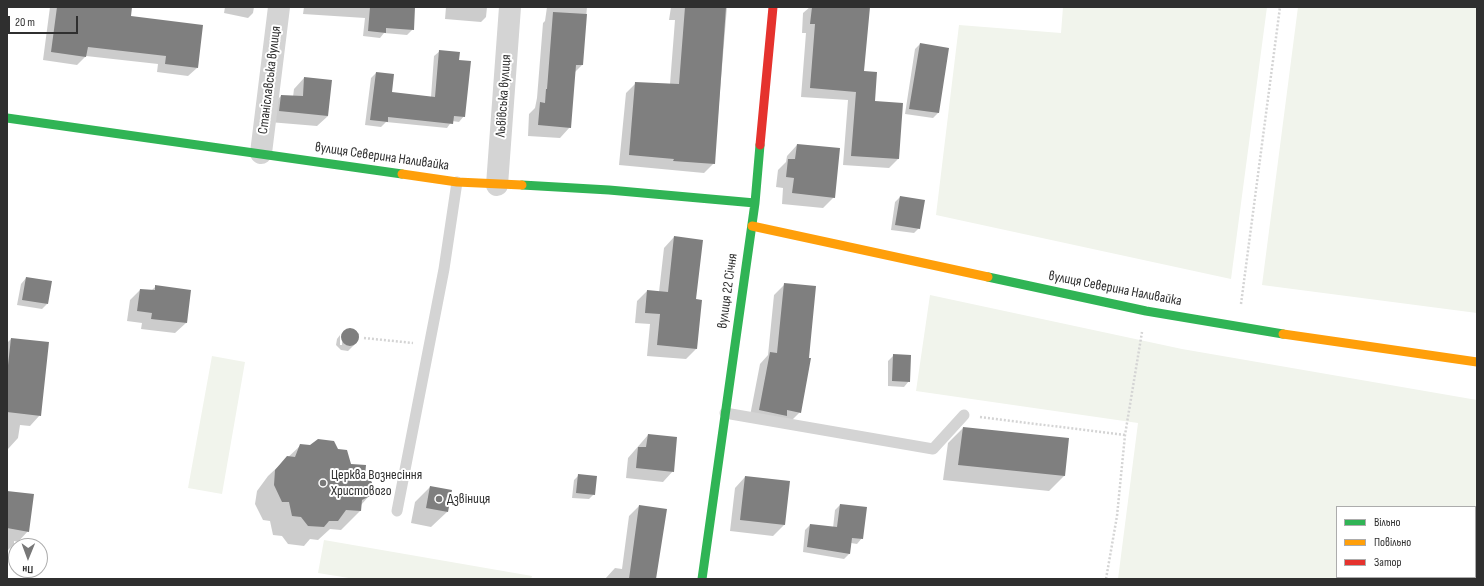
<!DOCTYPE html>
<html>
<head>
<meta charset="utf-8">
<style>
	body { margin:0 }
	#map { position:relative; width:1484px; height:586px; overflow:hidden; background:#fff; font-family:"Sofia Sans Condensed",sans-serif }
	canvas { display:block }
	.frame { position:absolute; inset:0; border:8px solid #2f2f2f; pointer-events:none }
	.legend { position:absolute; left:1336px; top:506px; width:140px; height:72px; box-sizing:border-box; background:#fff; border:1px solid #acacac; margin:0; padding:5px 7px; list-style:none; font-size:12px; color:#2f2f2f }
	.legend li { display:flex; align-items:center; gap:8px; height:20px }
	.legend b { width:20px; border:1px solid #acacac }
	.north { position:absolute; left:8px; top:538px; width:40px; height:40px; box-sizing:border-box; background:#fff; border:1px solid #acacac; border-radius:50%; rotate:181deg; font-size:11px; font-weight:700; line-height:16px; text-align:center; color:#2f2f2f }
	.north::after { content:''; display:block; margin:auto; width:14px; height:18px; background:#787878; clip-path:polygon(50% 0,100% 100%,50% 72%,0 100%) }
	.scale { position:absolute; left:8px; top:16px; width:70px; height:18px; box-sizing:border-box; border:2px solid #2f2f2f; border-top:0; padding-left:5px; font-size:12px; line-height:14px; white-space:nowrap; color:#2f2f2f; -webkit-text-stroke:3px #fff; paint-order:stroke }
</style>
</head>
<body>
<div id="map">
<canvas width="1484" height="586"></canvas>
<div class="frame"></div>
<ul class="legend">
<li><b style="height:5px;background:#30b455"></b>Вільно</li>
<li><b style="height:5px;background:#ff9f0a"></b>Повільно</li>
<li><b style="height:5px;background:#e5322d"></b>Затор</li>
</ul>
<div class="north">Пн</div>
<div class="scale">20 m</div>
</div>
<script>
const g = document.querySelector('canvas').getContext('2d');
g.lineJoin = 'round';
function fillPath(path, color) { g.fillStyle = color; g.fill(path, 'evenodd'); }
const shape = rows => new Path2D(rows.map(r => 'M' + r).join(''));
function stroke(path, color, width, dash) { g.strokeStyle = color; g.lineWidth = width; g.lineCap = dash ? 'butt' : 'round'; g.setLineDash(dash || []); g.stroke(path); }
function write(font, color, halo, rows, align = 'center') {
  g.font = font + ' "Sofia Sans Condensed",sans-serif'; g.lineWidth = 4; g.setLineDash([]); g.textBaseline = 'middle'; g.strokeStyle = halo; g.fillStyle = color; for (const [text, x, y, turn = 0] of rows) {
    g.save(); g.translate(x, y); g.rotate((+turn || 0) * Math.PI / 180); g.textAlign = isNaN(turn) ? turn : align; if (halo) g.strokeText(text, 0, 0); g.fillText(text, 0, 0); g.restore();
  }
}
fillPath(shape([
	[1063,7,1267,7,1231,279,936,215,959,25,1061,33],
	[1298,7,1477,7,1477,313,1262,285],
	[930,295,1182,349,1477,400,1477,523,1475,539,1475,507,1337,507,1337,577,1470,577,1470,579,1118,579,1138,423,916,391],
	[212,356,245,362,222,494,188,488],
	[324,540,532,576,531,579,355,579,318,573]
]), '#f1f4ec');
fillPath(shape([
	[50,7,131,7,129,17,197,68,188,76,157,72,158,64,86,56,77,65,43,60],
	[225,7,254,7,253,13,248,18,224,13],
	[304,7,414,7,413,29,407,35,384,33,380,38,363,36,365,18,303,14],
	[446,7,487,7,486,17,481,22,445,19],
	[547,7,587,7,582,65,574,73,570,127,560,138,528,136,529,114,535,108,537,98,543,23,545,21],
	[671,7,727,7,714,163,704,173,619,165,626,93,636,83,670,84,675,20,669,20],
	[810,7,852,7,863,72,874,102,898,159,889,168,843,165,848,100,801,97,806,33,802,33,803,13],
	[920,44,948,49,938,113,933,118,905,114,915,49],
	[440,51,458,61,464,116,459,122,452,121,447,128,386,122,381,127,365,125,371,78,376,73,390,93,431,97,434,56],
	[304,78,328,116,317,126,269,122,271,106,281,96,293,97,294,89],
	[797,145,834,197,823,208,782,204,783,188,776,187,778,170,786,162,787,156],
	[900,197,919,228,914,233,891,230,895,202],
	[674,237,695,300,696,349,686,359,647,356,650,324,635,323,637,301,647,291,659,292,664,248],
	[26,278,47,304,42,309,17,305,21,284],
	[785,284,800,412,789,423,749,421,760,364,768,355,774,295],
	[156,286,186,323,175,333,141,329,142,323,127,321,130,300,140,290,151,291],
	[347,329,354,329,359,334,358,341,348,351,341,350,336,345,337,339,340,335,340,345,342,345,342,333],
	[11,339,40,415,30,426,20,425,18,438,8,449,7,343],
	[894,355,909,381,904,387,888,386,888,361],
	[963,428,1068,439,1064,476,1049,491,943,480,948,443],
	[648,435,673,471,663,482,626,478,628,458],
	[301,445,337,450,364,477,369,496,361,505,360,511,341,530,330,529,318,540,310,539,304,546,288,544,282,536,273,535,270,521,263,520,255,504,257,491,268,476],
	[579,475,594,494,589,499,572,498,574,480],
	[745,477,789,482,784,525,773,536,730,531,735,488],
	[430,487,447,512,431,527,411,523,415,502],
	[7,492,28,531,18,542,14,541,14,544,7,551],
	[840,505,862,538,857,544,851,543,849,554,844,559,803,552,805,530,810,525,833,528,835,510],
	[639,506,656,579,605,579,615,568,622,569,629,516]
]), '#0003');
fillPath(shape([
	[57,7,132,7,131,16,203,25,198,68,165,64,166,56,88,47,86,57,51,52],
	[370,7,415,7,414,30,386,28,386,33,368,31],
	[685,7,726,7,715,164,673,161,674,159,629,155,635,82,679,84],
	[812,7,870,7,864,71,877,72,875,101,903,103,899,159,851,156,856,92,810,88,815,24,810,24],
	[553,12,587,14,583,65,576,65,571,128,538,125,540,102,545,103,546,89,547,89],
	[920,43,949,48,939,113,909,109],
	[439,50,460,52,459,60,471,61,465,117,454,116,453,124,388,117,388,122,370,120,376,72,394,74,392,92,435,97],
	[304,77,332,80,328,116,279,111,281,95,303,96],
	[797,144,840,148,835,198,792,193,794,178,786,177,788,159,795,159],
	[900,196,925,200,920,229,895,225],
	[674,236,703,240,696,299,702,300,697,349,657,345,660,314,645,313,647,290,668,292],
	[26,277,52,281,48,304,22,300],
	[784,283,816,286,809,358,811,358,801,413,787,410,787,416,759,410,770,352,777,353],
	[155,285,191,290,187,323,151,319,152,313,137,311,140,289,155,290],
	'341 337a9 9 0 1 1 18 0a9 9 0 1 1-18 0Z',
	[11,338,49,342,41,416,7,412,7,374],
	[893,354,911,355,910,382,892,381],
	[963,427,1069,438,1065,476,958,465],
	[648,434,677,437,674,472,636,468,638,447,646,447],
	[318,439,334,441,338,449,347,450,351,464,366,465,365,476,372,482,370,496,362,500,361,511,346,510,338,521,329,521,324,527,308,526,301,517,292,516,289,502,282,502,274,485,275,470,287,456,295,457,300,444,310,445],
	[578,474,597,476,595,495,576,493],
	[745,476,790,481,785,525,740,520],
	[430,486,452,490,448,512,426,508],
	[7,491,34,494,29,532,7,528],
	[840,504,867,507,863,539,852,538,850,554,807,547,810,524,837,527],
	[639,505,667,509,656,579,629,579]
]), '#7f7f7f');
stroke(shape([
	[1241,304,1280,7],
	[364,338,413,343],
	[980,417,1125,435],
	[1106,579,1117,516,1125,435,1142,332]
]), '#d4d4d4', 2.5, [2, 2]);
stroke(shape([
	[725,413,933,449,964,415],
	[397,511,444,269,457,182]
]), '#d4d4d4', 11);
stroke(shape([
	[261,153,279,7],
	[497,185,510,7]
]), '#d4d4d4', 22);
stroke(shape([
	[7,118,402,174],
	[522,185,609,190,755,203],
	[988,277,1146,311,1283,334],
	[702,579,755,203,760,145]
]), '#30b455', 9);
stroke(shape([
	[402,174,457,182,522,185],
	[752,226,988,277],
	[1283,334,1477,362]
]), '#ff9f0a', 9);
stroke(shape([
	[760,145,773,7]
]), '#e5322d', 9);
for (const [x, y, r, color] of [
	[323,483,4,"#787878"],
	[439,499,4,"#787878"]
]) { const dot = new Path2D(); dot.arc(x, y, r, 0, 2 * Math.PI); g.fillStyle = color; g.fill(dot); stroke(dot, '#fff', 1.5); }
write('14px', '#2f2f2f', '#fff', [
	["Станіславська вулиця",270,80,-83],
	["Львівська вулиця",504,96,-86],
	["вулиця Северина Наливайка",382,157,8],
	["вулиця Северина Наливайка",1115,289,11],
	["вулиця 22 Січня",728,291,-82]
]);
write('14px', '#2f2f2f', '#fff', [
	["Церква Вознесіння",331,475],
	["Христового",331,491],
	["Дзвіниця",447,499]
], 'left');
</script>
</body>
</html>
